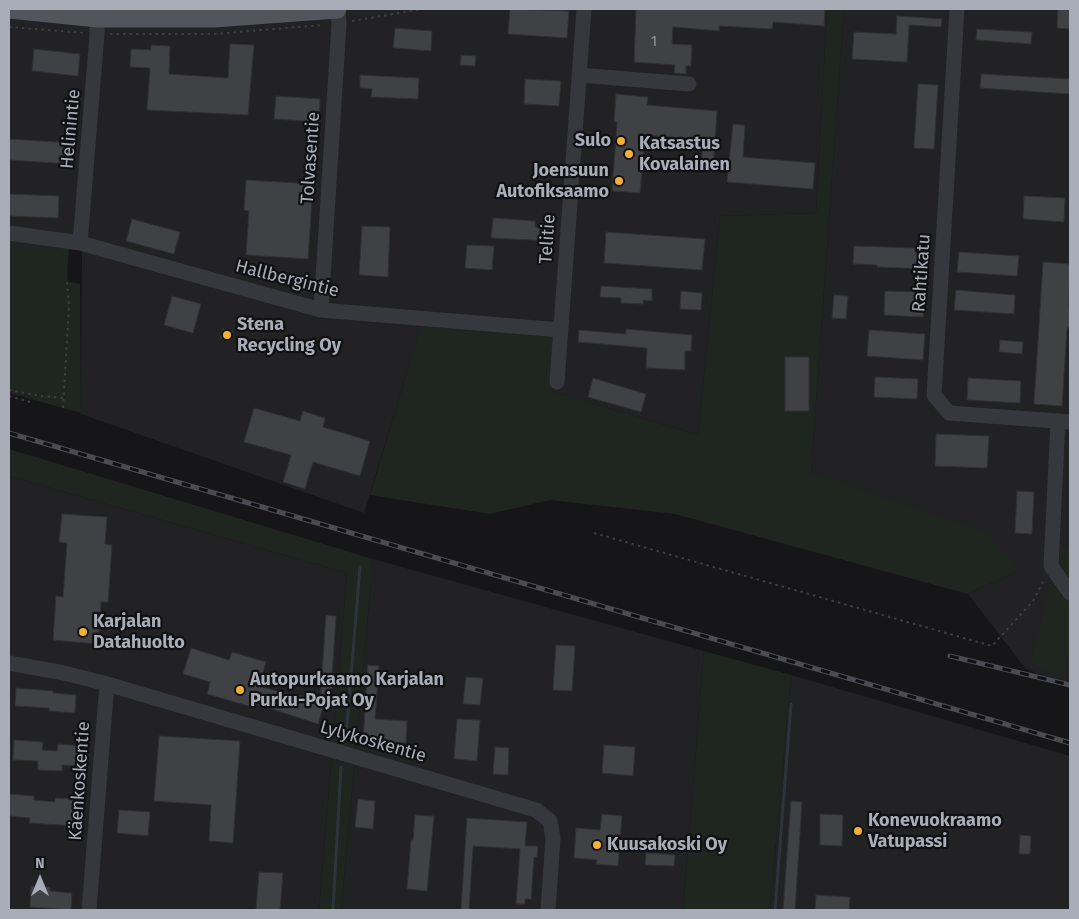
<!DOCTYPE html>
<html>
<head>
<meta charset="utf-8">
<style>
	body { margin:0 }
	#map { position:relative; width:1079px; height:919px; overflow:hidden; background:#161618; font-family:"Fira Sans",sans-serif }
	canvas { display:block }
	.frame { position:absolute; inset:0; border:10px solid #a8adb8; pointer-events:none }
	.north { position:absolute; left:15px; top:854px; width:50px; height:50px; -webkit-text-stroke:4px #111113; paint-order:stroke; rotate:0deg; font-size:14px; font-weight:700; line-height:20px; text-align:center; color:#a8adb8 }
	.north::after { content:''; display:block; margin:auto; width:18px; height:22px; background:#a8adb8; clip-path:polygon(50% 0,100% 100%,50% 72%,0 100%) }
</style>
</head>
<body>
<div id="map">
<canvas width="1079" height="919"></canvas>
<div class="frame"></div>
<div class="north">N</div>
</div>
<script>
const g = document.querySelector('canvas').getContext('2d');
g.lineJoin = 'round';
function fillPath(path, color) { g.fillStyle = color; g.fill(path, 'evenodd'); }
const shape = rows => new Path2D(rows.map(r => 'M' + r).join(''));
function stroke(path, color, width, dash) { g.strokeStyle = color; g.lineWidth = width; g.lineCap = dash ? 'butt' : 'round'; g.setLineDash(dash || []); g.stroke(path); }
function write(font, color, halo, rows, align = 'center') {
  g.font = font + ' "Fira Sans",sans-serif'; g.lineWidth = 4.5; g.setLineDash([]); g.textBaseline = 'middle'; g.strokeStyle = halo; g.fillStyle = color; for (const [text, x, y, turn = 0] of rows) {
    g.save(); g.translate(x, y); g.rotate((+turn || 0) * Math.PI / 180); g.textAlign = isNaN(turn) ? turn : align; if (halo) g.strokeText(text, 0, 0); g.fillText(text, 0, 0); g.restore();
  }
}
fillPath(shape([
	[9,9,827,9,816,213,720,216,698,435,550,391,554,334,421,327,364,513,81,414,82,248,9,236],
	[844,9,1070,9,1070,689,1025,668,968,594,1019,570,811,472],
	[9,476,347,573,319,910,9,910],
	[373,559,704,651,683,910,341,910],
	[791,675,1070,756,1070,910,770,910]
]), '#222225');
fillPath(shape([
	[827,9,844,9,811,472,988,533,1019,570,968,594,675,514,550,500,490,514,370,495,421,326,554,334,551,391,698,435,720,216,816,213],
	[9,236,69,246,67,281,80,284,81,413,9,393],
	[9,449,373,559,341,910,319,910,347,573,9,476],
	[1059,545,1070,548,1070,648,1060,679,1030,662,1053,578],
	[704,651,791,675,770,910,683,910]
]), '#1e261f');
stroke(shape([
	[346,737,360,567],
	[333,910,341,767],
	[775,910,791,704]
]), '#2c353c', 3);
const building = shape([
	[510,9,569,11,567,38,508,34,510,9],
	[636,9,825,9,824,26,773,22,772,29,719,26,719,31,673,27,672,44,692,45,691,66,686,66,686,74,674,73,675,65,634,62,636,9],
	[1058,9,1070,9,1070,29,1057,28,1058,9],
	[897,16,942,19,941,27,909,25,907,62,852,59,854,32,896,34,897,16],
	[395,28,432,31,431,51,393,48,395,28],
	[977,29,1032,32,1031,44,976,40,977,29],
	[230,44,254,45,248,115,147,110,150,68,130,67,131,49,151,50,151,45,170,46,169,74,228,78,230,44],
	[34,49,80,54,78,76,32,71,34,49],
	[461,55,476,56,475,66,460,65,461,55],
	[981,74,1070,79,1070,94,980,88,981,74],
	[360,75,419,78,418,99,371,97,372,89,360,88,360,75],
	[525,79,561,81,559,106,524,104,525,79],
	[918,84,938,85,934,149,914,148,918,84],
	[616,94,648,97,647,105,717,111,713,169,701,168,703,140,645,135,640,193,612,191,617,122,614,122,616,94],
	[276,96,320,99,319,122,274,119,276,96],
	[733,124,745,125,743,157,815,163,813,189,727,182,733,124],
	[9,139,73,143,71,164,9,160,9,139],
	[246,180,313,184,308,259,246,255,249,211,244,210,246,180],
	[9,194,59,196,58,218,9,216,9,194],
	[1024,196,1065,198,1064,222,1023,219,1024,196],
	[493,218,535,221,535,227,552,228,552,241,491,238,493,218],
	[132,219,180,232,174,254,126,241,132,219],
	[362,226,390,227,388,277,359,275,362,226],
	[606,232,705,239,702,270,604,263,606,232],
	[467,245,494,246,492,270,465,268,467,245],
	[854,246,915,248,915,253,926,254,926,269,877,267,877,265,853,264,854,246],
	[959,252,1019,256,1017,276,957,272,959,252],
	[1043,262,1070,264,1069,307,1070,307,1070,328,1067,328,1062,406,1034,404,1043,262],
	[601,286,652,289,652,301,643,300,643,304,621,303,621,298,600,297,601,286],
	[956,290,1015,295,1014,314,954,310,956,290],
	[681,291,702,293,701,310,680,309,681,291],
	[885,291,924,292,923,317,884,315,885,291],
	[834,295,848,296,846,319,832,318,834,295],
	[172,296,201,304,193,333,164,325,172,296],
	[223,329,233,331,230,341,220,338,223,329],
	[626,329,692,335,691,351,685,351,685,370,646,368,647,348,578,342,579,330,626,334,626,329],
	[869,330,925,334,923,360,867,356,869,330],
	[1000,340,1023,342,1022,354,999,352,1000,340],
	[785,357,809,357,809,411,785,411,785,357],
	[875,377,918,379,917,399,874,397,875,377],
	[593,378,646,394,641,412,588,397,593,378],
	[968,378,1021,381,1020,403,967,400,968,378],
	[254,408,300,421,303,411,325,418,323,427,370,441,360,476,313,462,305,489,283,482,291,455,244,442,254,408],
	[936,434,989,436,987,468,935,466,936,434],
	[1017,491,1034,492,1032,534,1015,533,1017,491],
	[62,514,107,517,105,544,112,545,108,602,101,602,98,644,53,640,56,596,63,597,67,543,59,542,62,514],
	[326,615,336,616,331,691,328,691,318,724,253,703,252,707,207,694,210,682,183,674,191,648,229,660,232,652,266,662,259,686,295,696,295,694,320,701,326,615],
	[556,645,575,646,572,691,553,690,556,645],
	[368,665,379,666,375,719,407,721,406,743,363,740,368,665],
	[466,677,483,678,480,705,463,704,466,677],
	[16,688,53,691,53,693,76,695,75,713,49,711,49,708,15,706,16,688],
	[457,719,480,720,477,761,454,759,457,719],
	[159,736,240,741,233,843,209,841,211,805,154,801,159,736],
	[14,740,43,742,42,750,57,751,58,744,83,746,81,766,62,765,62,771,38,770,38,761,13,760,14,740],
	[604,745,635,747,633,776,602,773,604,745],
	[495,747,509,748,508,775,493,774,495,747],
	[9,794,34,796,34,800,55,802,55,798,78,799,76,826,29,823,30,818,9,816,9,794],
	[358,799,375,801,373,829,355,827,358,799],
	[791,801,802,802,795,910,783,910,791,801],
	[119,810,150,812,148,836,117,833,119,810],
	[602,814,622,816,618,866,596,864,597,860,574,858,576,828,600,830,602,814],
	[820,814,843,815,842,846,820,845,820,814],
	[415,815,434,816,427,891,407,889,411,840,413,840,415,815],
	[467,818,527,822,525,846,538,846,537,857,534,857,531,899,525,899,525,904,516,904,520,849,473,846,469,910,461,910,467,818],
	[1020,835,1031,836,1030,854,1019,854,1020,835],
	[646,853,675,855,674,866,645,865,646,853],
	[259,872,283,873,280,910,256,910,259,872],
	[31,886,50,887,50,891,72,893,71,910,30,907,31,886],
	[816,895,850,897,849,910,815,910,816,895]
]);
fillPath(building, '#404145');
stroke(building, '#303034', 1);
stroke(shape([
	[352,21,423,9],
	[9,27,85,33],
	[110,34,214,34,322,25],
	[9,390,41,396,64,398],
	[9,396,30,402],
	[63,408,69,306,67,281],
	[594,533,992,646,1033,601,1045,578]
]), '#3d3f44', 2, [2.5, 4]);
stroke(shape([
	[957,9,934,395,949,413,1070,422],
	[579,75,689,84],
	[9,233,80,243,321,310,561,330],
	[80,243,97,34,97,9],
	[321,310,339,24,338,9],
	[557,382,584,9],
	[1058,421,1051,566,1070,593],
	[9,663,64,673,107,684,536,810,550,821,553,838,548,910],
	[89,910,107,684]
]), '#37383d', 15);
stroke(shape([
	[9,9,98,18,214,18,337,9]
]), '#53555c', 19);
const rail = shape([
	[9,433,1070,743],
	[950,656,1070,685]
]);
stroke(rail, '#4a4c52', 5);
stroke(rail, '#111113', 3, [9]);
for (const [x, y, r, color] of [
	[621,141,5,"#f2b134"],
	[629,154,5,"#f2b134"],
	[619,181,5,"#f2b134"],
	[227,335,5,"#f2b134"],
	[83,632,5,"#f2b134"],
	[240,690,5,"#f2b134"],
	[858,831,5,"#f2b134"],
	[597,845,5,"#f2b134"]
]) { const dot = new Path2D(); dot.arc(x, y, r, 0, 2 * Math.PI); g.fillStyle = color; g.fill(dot); stroke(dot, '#111113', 2); }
write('15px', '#8e929b', null, [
	["1",654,42]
]);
write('18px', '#a8adb8', '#111113', [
	["Helinintie",71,129,-85],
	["Tolvasentie",311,158,-86],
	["Telitie",548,239,-86],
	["Rahtikatu",922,273,-86],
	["Hallbergintie",287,279,14],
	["Lylykoskentie",373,742,16],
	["Käenkoskentie",80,781,-86]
]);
write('bold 18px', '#a8adb8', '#111113', [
	["Sulo",611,141,"right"],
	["Katsastus",639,144],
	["Kovalainen",639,165],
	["Joensuun",609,171,"right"],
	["Autofiksaamo",609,192,"right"],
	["Stena",237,325],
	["Recycling Oy",237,346],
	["Karjalan",93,622],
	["Datahuolto",93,643],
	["Autopurkaamo Karjalan",250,680],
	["Purku-Pojat Oy",250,701],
	["Konevuokraamo",868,821],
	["Vatupassi",868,842],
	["Kuusakoski Oy",607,845]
], 'left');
</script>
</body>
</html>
